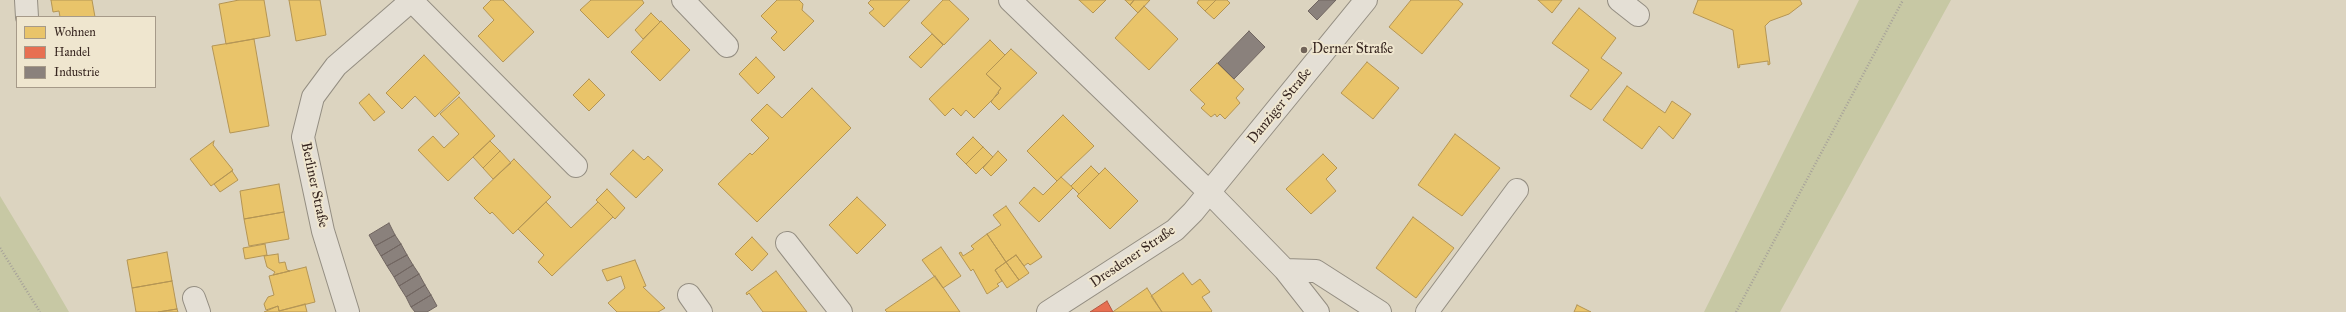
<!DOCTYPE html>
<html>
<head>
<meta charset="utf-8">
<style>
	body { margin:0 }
	#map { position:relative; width:2346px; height:312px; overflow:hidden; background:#dcd4c0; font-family:"IM FELL Great Primer",serif }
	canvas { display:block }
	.legend { position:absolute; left:16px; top:16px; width:140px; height:72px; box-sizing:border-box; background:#efe6cf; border:1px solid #a69a89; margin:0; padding:5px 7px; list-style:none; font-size:12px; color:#382721 }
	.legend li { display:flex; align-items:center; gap:8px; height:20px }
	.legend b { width:20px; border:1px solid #a69a89 }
</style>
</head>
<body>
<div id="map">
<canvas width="2346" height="312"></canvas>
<ul class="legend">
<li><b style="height:11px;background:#e9c46a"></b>Wohnen</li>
<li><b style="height:11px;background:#e76f51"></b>Handel</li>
<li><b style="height:11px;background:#8a817c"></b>Industrie</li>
</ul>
</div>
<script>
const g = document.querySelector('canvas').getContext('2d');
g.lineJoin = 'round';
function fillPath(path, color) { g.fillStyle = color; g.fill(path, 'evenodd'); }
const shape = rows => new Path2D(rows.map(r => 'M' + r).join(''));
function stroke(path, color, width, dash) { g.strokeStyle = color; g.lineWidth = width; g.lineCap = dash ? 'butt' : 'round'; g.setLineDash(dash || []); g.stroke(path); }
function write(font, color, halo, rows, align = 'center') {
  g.font = font + ' "IM FELL Great Primer",serif'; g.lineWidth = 4; g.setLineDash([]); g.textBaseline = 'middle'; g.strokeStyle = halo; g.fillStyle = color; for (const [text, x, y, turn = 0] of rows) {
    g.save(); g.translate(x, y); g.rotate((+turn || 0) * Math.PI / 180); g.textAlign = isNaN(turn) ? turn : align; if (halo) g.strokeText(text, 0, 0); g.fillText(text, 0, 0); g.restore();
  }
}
fillPath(shape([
	[1859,0,1951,0,1780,312,1704,312],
	[0,196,43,267,69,312,0,312]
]), '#c7c8a4');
const homes = shape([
	[51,0,92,0,95,17,60,17,59,11,53,12,51,0],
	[239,0,264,0,270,36,226,44,219,4,239,0],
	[289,0,320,0,326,35,296,41,289,0],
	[491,0,503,0,534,32,503,62,478,36,494,20,483,8,491,0],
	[591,0,642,0,644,3,608,38,580,10,591,0],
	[777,0,799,0,803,4,802,10,814,21,784,51,771,38,777,32,761,16,777,0],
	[871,0,910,0,884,27,869,13,874,9,868,3,871,0],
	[943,0,949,0,969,19,944,45,921,23,943,0],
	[1079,0,1106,0,1093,13,1079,0],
	[1125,0,1134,0,1130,5,1125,0],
	[1134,0,1150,0,1138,13,1130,5,1134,0],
	[1199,0,1216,0,1205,11,1197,3,1199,0],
	[1216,0,1227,0,1230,3,1214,19,1205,11,1216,0],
	[1411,0,1458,0,1463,4,1422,54,1389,27,1411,0],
	[1538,0,1562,0,1552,13,1538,0],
	[1698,0,1800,0,1802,4,1789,14,1770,21,1765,26,1770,64,1768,65,1768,61,1739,65,1740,67,1738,68,1733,30,1693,13,1698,0],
	[1144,6,1178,39,1149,70,1115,38,1144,6],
	[1579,8,1616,38,1601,58,1622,73,1591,110,1570,96,1589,70,1552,43,1579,8],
	[651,13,660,22,643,39,635,30,651,13],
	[661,21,690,50,660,81,631,52,661,21],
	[932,34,943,45,921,68,909,57,932,34],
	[254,39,269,126,230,133,212,46,254,39],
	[990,40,1005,55,986,74,1001,88,998,92,999,93,974,118,966,110,961,116,953,108,945,116,929,99,990,40],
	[1011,49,1037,73,999,110,991,102,1001,88,986,74,1011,49],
	[424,55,460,93,435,117,415,96,402,109,386,93,424,55],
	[756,57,775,77,758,94,739,74,756,57],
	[1367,62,1399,88,1373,119,1341,93,1367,62],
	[1217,63,1244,89,1236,98,1240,103,1225,119,1220,114,1217,117,1215,114,1211,117,1201,108,1205,104,1190,90,1217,63],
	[589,79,605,95,589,111,573,95,589,79],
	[1627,86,1665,113,1672,101,1691,114,1673,139,1659,126,1642,149,1603,120,1627,86],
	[812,88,851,128,757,222,718,184,750,153,752,155,769,138,751,120,767,104,782,118,812,88],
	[369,94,385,112,374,121,359,103,369,94],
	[459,97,495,136,448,181,418,150,433,136,444,148,459,134,440,114,459,97],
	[1063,115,1094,146,1057,181,1027,151,1063,115],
	[1455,134,1500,168,1462,216,1418,185,1455,134],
	[973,137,983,147,966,164,956,154,973,137],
	[214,141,213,145,233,170,211,186,190,159,214,141],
	[490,141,500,151,483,168,473,157,490,141],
	[983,147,993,157,976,174,966,164,983,147],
	[633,150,644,160,648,156,663,170,636,198,610,174,633,150],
	[500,151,511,163,493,179,483,168,500,151],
	[998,151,1007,160,991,176,983,168,998,151],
	[1323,154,1337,168,1326,179,1336,191,1311,214,1286,189,1323,154],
	[514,159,551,197,513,234,492,212,490,214,474,198,514,159],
	[1091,166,1099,174,1079,194,1071,186,1091,166],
	[1105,168,1138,201,1110,229,1077,196,1105,168],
	[232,171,238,180,220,192,214,184,232,171],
	[1061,177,1073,188,1039,222,1019,203,1034,187,1043,195,1061,177],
	[279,184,284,212,244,219,240,191,279,184],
	[607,189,625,208,615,219,596,200,607,189],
	[857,197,886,225,857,254,829,225,857,197],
	[546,202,571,228,598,202,613,217,552,276,538,262,544,255,518,229,546,202],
	[1006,206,1042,257,1030,265,1028,263,1024,266,1016,255,1006,262,987,234,1001,225,993,215,1006,206],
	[284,212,289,239,249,246,244,219,284,212],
	[1413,217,1454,248,1416,298,1376,268,1413,217],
	[987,234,1006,262,995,270,1002,281,997,284,999,286,987,294,973,269,971,271,959,253,961,252,963,256,974,249,971,246,987,234],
	[752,237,768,254,752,271,735,254,752,237],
	[265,244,267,255,245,259,243,248,265,244],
	[941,247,961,276,943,288,922,260,941,247],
	[167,252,172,281,132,288,127,260,167,252],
	[278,254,279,263,285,262,287,270,290,271,273,275,275,272,267,267,264,256,278,254],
	[1016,255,1029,273,1019,280,1006,262,1016,255],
	[635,260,646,286,643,287,665,308,658,312,617,312,608,303,625,288,621,276,607,281,602,270,635,260],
	[1006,262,1019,280,1007,288,995,270,1006,262],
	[306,267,315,302,279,311,278,306,266,310,264,304,268,297,274,295,269,276,306,267],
	[776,271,807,312,763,312,749,293,747,295,746,293,776,271],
	[1183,273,1192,285,1200,279,1210,292,1202,297,1212,311,1211,312,1162,312,1151,296,1183,273],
	[935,276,960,312,887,312,885,310,935,276],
	[172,281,177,309,158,312,136,312,132,288,172,281],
	[1147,288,1162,312,1113,312,1114,311,1147,288],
	[305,304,307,312,264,312,278,306,279,311,305,304],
	[1577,305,1591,312,1574,312,1577,305],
	[177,309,178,312,158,312,177,309]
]);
fillPath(homes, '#e9c46a');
stroke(homes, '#b49554', 1);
const shops = shape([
	[1107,301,1113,312,1090,312,1107,301]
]);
fillPath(shops, '#e76f51');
stroke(shops, '#b25943', 1);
const industry = shape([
	[1319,0,1336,0,1317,20,1308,11,1319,0],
	[1249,31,1265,47,1234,79,1218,63,1249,31],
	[389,223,395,235,375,246,369,235,389,223],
	[395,235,401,244,381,256,375,246,395,235],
	[401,244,407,255,387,266,381,256,401,244],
	[407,255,413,265,394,277,387,266,407,255],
	[413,265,419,274,399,286,394,277,413,265],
	[419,274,425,285,406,297,399,286,419,274],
	[425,285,431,295,411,307,406,297,425,285],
	[431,295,437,306,427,312,415,312,411,307,431,295]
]);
fillPath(industry, '#8a817c');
stroke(industry, '#716661', 1);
const minor = shape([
	[26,0,27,17],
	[411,0,576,166],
	[683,0,727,46],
	[1010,0,1210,193,1285,270,1318,312],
	[1619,0,1638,15],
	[787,243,841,312],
	[1285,270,1316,271,1380,312],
	[689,295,701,312],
	[194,298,199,312],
	[348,312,323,231,303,137,313,97,336,66,412,0],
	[1048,312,1175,230,1193,212,1366,0],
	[1427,312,1517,190]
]);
stroke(minor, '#948e82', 24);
stroke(shape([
	[0,248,40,312],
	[1736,312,1903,0]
]), '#a6a199', 2.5, [1, 2]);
stroke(minor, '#e4dfd5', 22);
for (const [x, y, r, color] of [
	[1304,50,4,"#716459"]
]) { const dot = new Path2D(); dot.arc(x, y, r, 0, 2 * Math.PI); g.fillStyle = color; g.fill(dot); stroke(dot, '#efe6cf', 1.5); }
write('14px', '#382721', '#efe6cf', [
	["Derner Straße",1312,50]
], 'left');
write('14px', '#382721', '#efe6cf', [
	["Danziger Straße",1280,106,-51],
	["Berliner Straße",314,185,78],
	["Dresdener Straße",1133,257,-34]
]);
</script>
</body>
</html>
